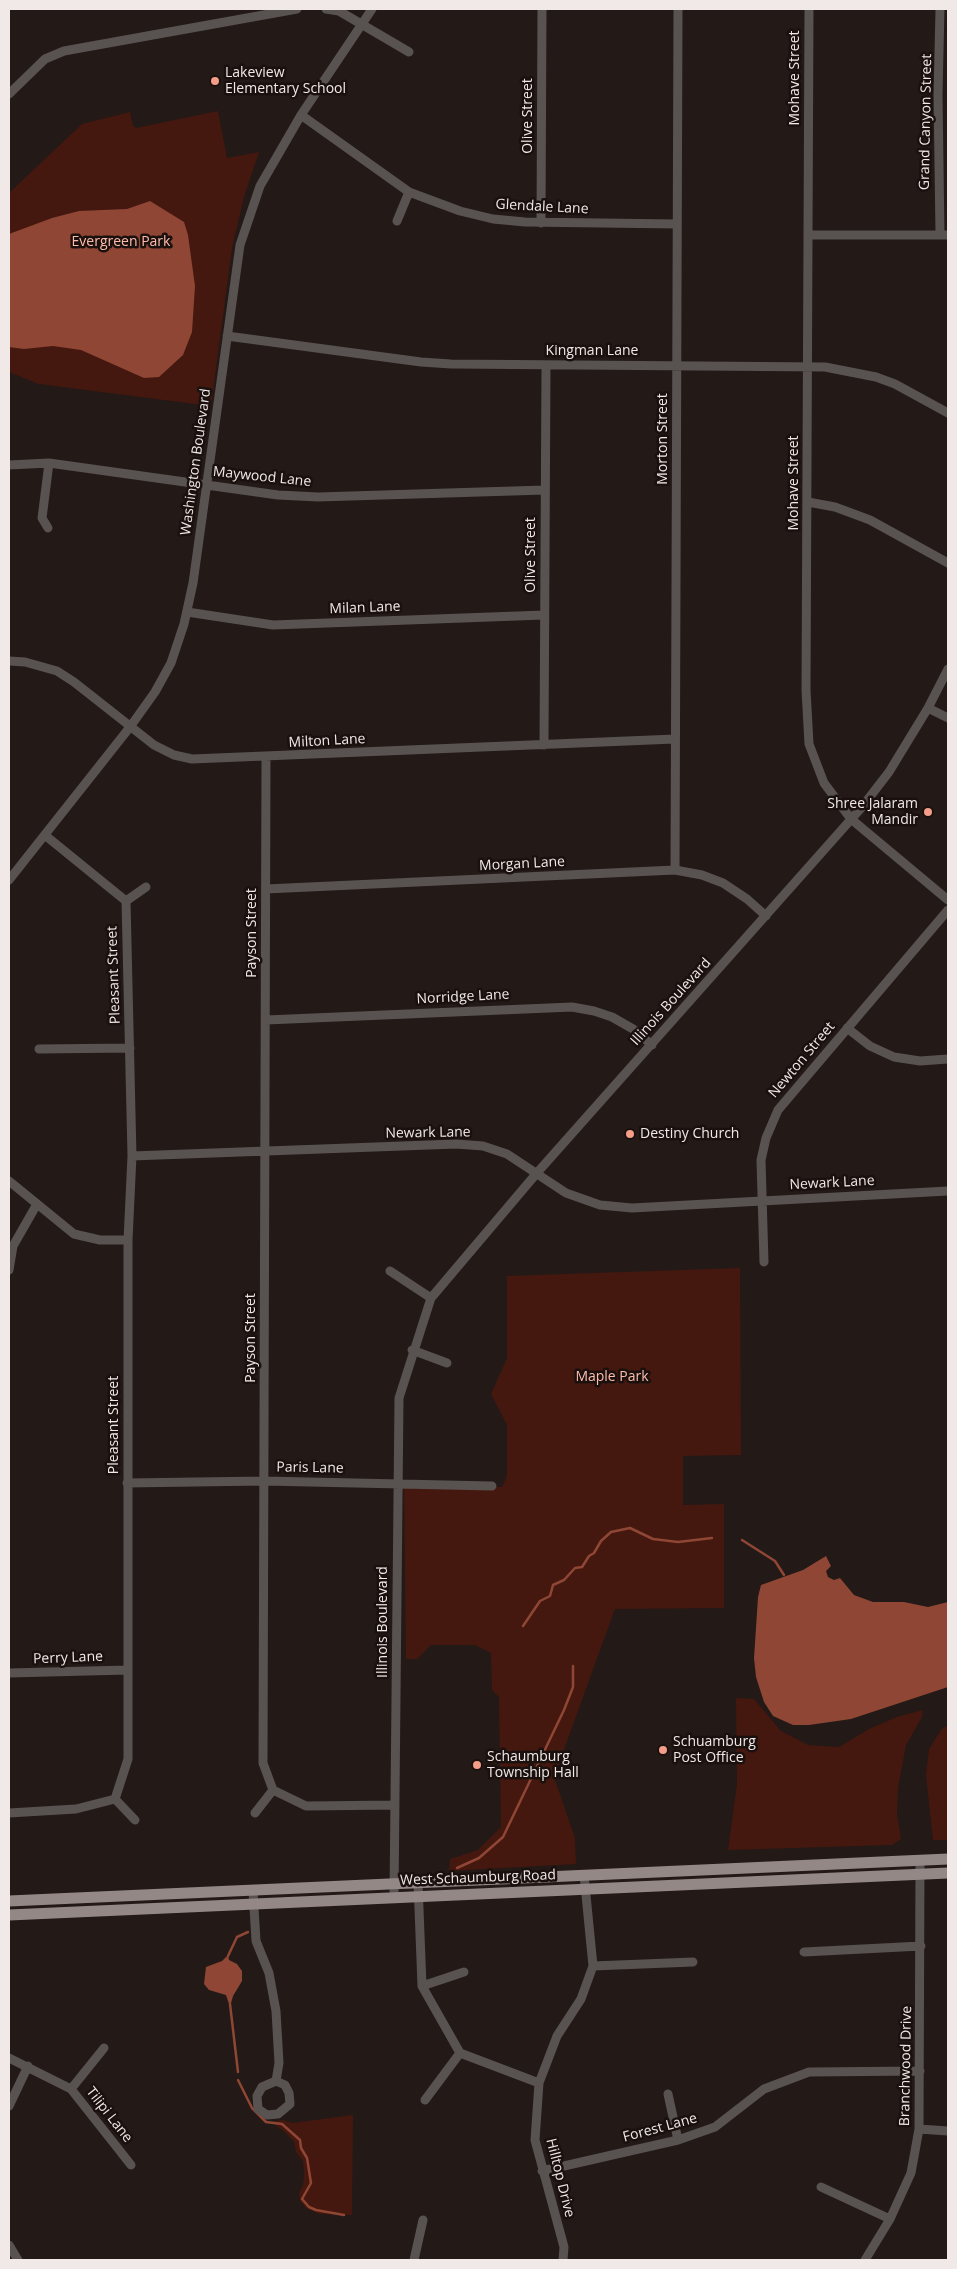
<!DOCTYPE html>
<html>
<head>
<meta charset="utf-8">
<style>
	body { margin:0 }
	#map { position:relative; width:957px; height:2269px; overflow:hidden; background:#231917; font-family:"Open Sans",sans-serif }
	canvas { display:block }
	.frame { position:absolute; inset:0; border:10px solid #f0e9e7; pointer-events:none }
</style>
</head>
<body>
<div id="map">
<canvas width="957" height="2269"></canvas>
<div class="frame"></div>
</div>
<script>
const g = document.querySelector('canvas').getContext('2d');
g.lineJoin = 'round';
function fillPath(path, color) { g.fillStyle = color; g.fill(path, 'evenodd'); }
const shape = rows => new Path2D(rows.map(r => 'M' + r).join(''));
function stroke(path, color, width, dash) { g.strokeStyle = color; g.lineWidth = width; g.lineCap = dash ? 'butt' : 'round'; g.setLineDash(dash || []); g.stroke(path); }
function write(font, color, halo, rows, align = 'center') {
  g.font = font + ' "Open Sans",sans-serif'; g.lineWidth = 5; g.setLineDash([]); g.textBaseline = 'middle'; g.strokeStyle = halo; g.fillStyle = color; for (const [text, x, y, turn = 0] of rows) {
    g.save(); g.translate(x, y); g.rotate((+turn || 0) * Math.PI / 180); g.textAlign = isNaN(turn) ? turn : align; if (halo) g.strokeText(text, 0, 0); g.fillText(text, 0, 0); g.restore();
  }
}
fillPath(shape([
	[218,111,227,158,259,152,244,197,232,248,211,406,39,384,9,372,9,193,82,124,130,112,133,126,136,128],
	[740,1268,741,1455,683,1456,683,1505,724,1504,724,1608,615,1609,554,1777,575,1838,576,1864,449,1871,450,1859,478,1850,501,1827,499,1697,492,1690,491,1653,475,1645,431,1645,417,1659,406,1659,404,1486,502,1487,507,1476,507,1425,491,1394,507,1358,507,1276],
	[736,1698,754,1699,781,1731,808,1745,839,1747,869,1729,897,1717,923,1710,922,1717,906,1745,898,1788,897,1815,901,1839,892,1845,728,1850,737,1784],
	[948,1725,948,1840,933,1840,926,1775,929,1749,941,1730],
	[353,2115,352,2215,319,2214,306,2208,300,2201,299,2193,303,2185,304,2174,303,2161,296,2152,294,2142,285,2132,271,2122,283,2120,292,2123]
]), '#44180f');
fillPath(shape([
	[150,201,184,222,188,235,195,286,192,332,183,355,159,377,144,378,81,350,53,346,24,349,9,347,9,234,52,218,79,211,127,209],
	[826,1556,831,1566,826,1571,828,1577,834,1580,840,1578,854,1595,873,1602,904,1602,928,1607,948,1602,948,1687,851,1719,809,1725,793,1725,773,1716,764,1702,756,1677,754,1658,758,1597,761,1585,803,1570],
	[228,1955,229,1960,237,1964,242,1971,242,1981,233,1996,230,2007,226,1995,209,1990,204,1984,206,1967,222,1961]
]), '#8f4635');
stroke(shape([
	[742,1540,775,1561,784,1575],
	[523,1626,540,1601,550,1596,553,1585,564,1580,575,1568,582,1567,589,1556,594,1553,601,1541,611,1532,630,1528,653,1539,678,1542,712,1538],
	[457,1868,479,1858,503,1837,564,1710,573,1687,573,1666],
	[228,1956,237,1937,248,1932],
	[230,2004,238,2072],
	[238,2080,252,2108,266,2122,282,2124,300,2140,301,2148,307,2158,311,2183,302,2199,309,2207,316,2210,344,2215]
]), '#8f4635', 2.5);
stroke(shape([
	[326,9,339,11,409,52],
	[809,9,806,690,809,744,824,783,851,819,948,900],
	[9,94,45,59,64,51,297,9],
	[301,115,409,192,460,211,493,219,525,222,677,224],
	[397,221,409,192],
	[541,223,542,9],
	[808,235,948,235],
	[940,235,938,94,940,9],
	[227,336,421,362,451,364,825,367,876,377,895,384,948,413],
	[9,465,49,463,278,495,318,497,545,490],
	[808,502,835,507,870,520,948,563],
	[48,528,42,518,49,463],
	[187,612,273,625,544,615],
	[9,661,25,662,57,671,74,682,154,745,174,755,192,759,675,739],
	[928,708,948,718],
	[544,745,546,365],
	[266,758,263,1763,273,1790,306,1806,395,1805],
	[46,836,126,901,132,1156,128,1240,128,1759,115,1799,135,1820],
	[675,870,678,9],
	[9,880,130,727,155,692,171,663,184,624,193,583,240,245,260,186,301,115,372,9],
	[266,889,675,870,702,875,723,883,747,899,766,916],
	[126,901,146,887],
	[266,1020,572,1007,594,1011,612,1017,633,1029,652,1045],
	[847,1028,870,1046,894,1057,920,1061,948,1059],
	[39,1049,130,1048],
	[132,1156,456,1144,483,1146,507,1154,566,1193,600,1205,632,1208,948,1191],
	[9,1181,74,1234,100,1240,128,1240],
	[764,1262,761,1160,766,1138,778,1110,948,910],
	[9,1270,13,1246,37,1204],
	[390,1271,431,1298],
	[412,1350,447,1363],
	[127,1483,264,1481,492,1486],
	[9,1673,128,1670],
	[9,1813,76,1809,115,1799],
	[255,1813,273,1790],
	[418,1883,422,1986,460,2053,539,2083],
	[253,1891,256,1941,269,1973,276,2011,279,2063,276,2081],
	[394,1896,399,1398,431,1298,536,1174,862,807,889,772,928,708,948,669],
	[804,1952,921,1946],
	[593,1966,693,1962],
	[422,1986,464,1972],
	[9,2058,71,2089,131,2165],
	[276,2081,285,2085,289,2093,290,2104,278,2114,267,2115,258,2109,257,2096,262,2087,276,2081],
	[71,2089,104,2048],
	[668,2094,678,2140],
	[425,2100,460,2053],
	[9,2106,28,2066],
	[919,2129,948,2131],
	[542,2171,678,2140,715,2127,764,2089,809,2072,920,2071],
	[821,2187,890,2219],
	[9,2245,18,2260],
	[414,2260,423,2220],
	[563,2260,564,2247,535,2140,539,2083,557,2036,581,1999,593,1966,584,1875],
	[865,2260,890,2219,911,2173,919,2129,920,1861]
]), '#585251', 9);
stroke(shape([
	[9,1901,948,1859],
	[9,1915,948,1873]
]), '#948886', 11);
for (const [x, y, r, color] of [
	[215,81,5,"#f49e89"],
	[928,812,5,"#f49e89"],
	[630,1134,5,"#f49e89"],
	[663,1750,5,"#f49e89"],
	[477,1765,5,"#f49e89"]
]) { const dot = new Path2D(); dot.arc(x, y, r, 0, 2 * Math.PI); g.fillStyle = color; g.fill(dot); stroke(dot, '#1a100e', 2); }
write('14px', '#f0e9e7', '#1a100e', [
	["Lakeview",225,73],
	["Elementary School",225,89],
	["Shree Jalaram",918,804,"right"],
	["Mandir",918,820,"right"],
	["Destiny Church",640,1134],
	["Schuamburg",673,1742],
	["Post Office",673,1758],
	["Schaumburg",487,1757],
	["Township Hall",487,1773]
], 'left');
write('14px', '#f0e9e7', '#1a100e', [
	["Mohave Street",795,78,-90],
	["Olive Street",528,116,-90],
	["Grand Canyon Street",926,122,-89],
	["Glendale Lane",542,207,3],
	["Kingman Lane",592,351],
	["Morton Street",663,439,-90],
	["Washington Boulevard",196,462,-82],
	["Maywood Lane",262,477,6],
	["Mohave Street",794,483,-90],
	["Olive Street",531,555,-90],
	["Milan Lane",365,608,-2],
	["Milton Lane",327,741,-3],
	["Morgan Lane",522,864,-3],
	["Payson Street",252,933,-90],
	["Pleasant Street",114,975,-92],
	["Norridge Lane",463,997,-3],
	["Illinois Boulevard",671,1002,-48],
	["Newton Street",802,1060,-50],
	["Newark Lane",428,1133,-1],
	["Newark Lane",832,1183,-3],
	["Payson Street",251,1338,-90],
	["Pleasant Street",114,1425,-90],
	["Paris Lane",310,1468,1],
	["Illinois Boulevard",383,1622,-90],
	["Perry Lane",68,1658,-2],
	["West Schaumburg Road",478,1878,-2],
	["Branchwood Drive",906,2066,-89],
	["Tilipi Lane",109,2115,52],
	["Forest Lane",660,2128,-15],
	["Hilltop Drive",560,2178,76]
]);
write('14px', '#febcab', '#1a100e', [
	["Evergreen Park",121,242],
	["Maple Park",612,1377]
]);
</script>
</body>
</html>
